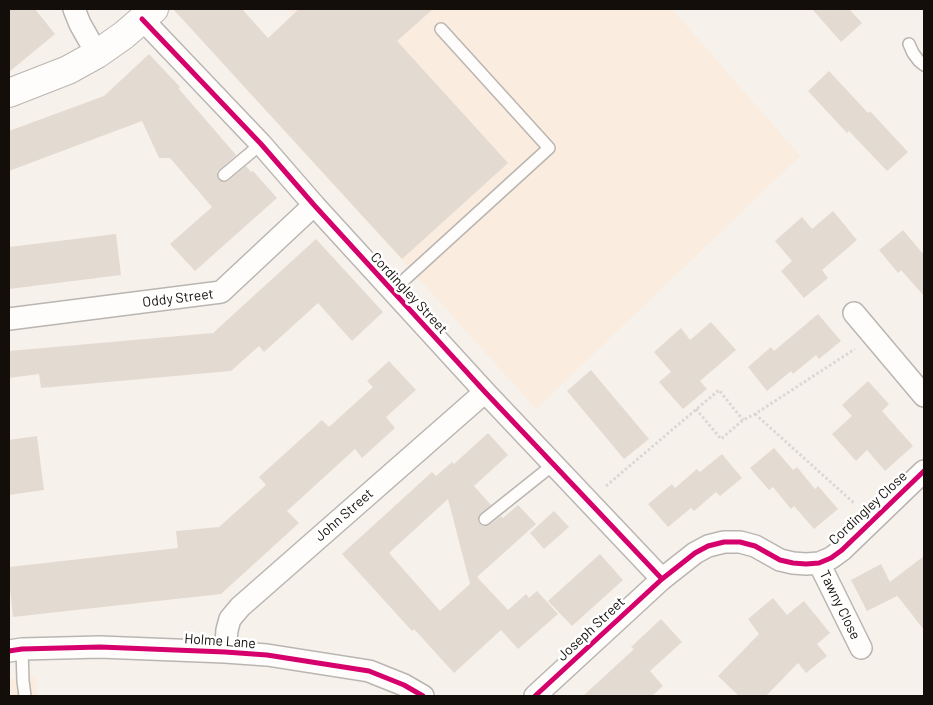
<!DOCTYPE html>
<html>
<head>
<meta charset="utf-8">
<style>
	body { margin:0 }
	#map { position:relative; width:933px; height:705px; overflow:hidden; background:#f7f1eb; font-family:Barlow,sans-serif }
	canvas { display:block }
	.frame { position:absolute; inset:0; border:10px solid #140e0a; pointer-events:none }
</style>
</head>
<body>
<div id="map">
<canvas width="933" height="705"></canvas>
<div class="frame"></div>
</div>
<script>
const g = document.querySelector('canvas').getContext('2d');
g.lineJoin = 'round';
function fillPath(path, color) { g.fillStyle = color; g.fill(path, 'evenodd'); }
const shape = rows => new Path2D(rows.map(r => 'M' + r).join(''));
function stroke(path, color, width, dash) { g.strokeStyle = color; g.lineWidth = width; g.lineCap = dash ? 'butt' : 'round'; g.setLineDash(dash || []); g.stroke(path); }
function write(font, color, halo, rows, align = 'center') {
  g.font = font + ' Barlow,sans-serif'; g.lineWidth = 5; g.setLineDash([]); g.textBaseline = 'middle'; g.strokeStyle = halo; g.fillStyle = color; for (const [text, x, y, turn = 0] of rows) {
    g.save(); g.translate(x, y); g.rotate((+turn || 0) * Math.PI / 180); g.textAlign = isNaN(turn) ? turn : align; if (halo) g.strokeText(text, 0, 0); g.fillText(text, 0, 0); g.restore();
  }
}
fillPath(shape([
	[287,9,672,9,800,156,536,409,413,272,247,90,309,33],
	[35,676,38,696,9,696,9,679]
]), '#faecde');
fillPath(shape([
	[9,9,35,9,55,34,9,72],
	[173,9,242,9,268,38,299,9,433,9,397,41,508,163,402,259],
	[812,9,849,9,862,23,841,42],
	[149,54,180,87,179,89,236,155,217,172,217,176,219,180,225,182,228,181,246,166,251,172,253,171,277,198,195,271,170,244,212,207,170,158,159,158,142,121,9,171,9,131,104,96],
	[829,71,868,113,870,111,908,152,887,171,849,131,847,133,808,91],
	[833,211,857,240,822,270,828,278,804,298,781,271,792,261,775,241,802,217,812,229],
	[903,230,924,255,924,296,901,270,898,273,879,250],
	[116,234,121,275,9,289,9,247],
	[316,239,383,312,352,341,318,303,264,352,259,346,231,371,41,388,39,374,9,378,9,351,213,333],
	[818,314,841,341,819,359,816,355,793,374,791,371,767,391,748,367,771,347,774,351],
	[711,322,736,350,700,381,707,389,683,409,659,382,671,372,654,352,681,328,690,340],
	[389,361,416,390,386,417,395,428,362,458,355,449,287,511,299,523,221,594,13,617,9,579,9,567,178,548,176,531,219,527,266,485,259,477,322,420,329,427,373,387,367,381],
	[591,370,649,439,624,459,567,391],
	[868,381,889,404,882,411,913,446,885,471,867,450,856,461,832,434,852,416,842,405],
	[488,433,508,455,474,486,491,505,478,516,478,520,479,523,483,526,489,525,501,516,503,518,518,505,536,524,477,577,508,610,526,594,529,598,537,591,558,614,518,649,501,630,454,673,414,629,412,631,342,554,432,472,436,476,452,462,454,464],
	[448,499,470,584,440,611,389,553],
	[37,436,44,490,9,495,9,440],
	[774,448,793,470,797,467,815,489,818,486,838,509,814,529,794,506,791,509,773,487,769,490,750,468],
	[722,454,742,478,720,496,716,492,694,511,691,508,668,527,648,504,672,484,675,488,697,469,700,472],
	[554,511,569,527,544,549,530,533],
	[600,554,623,580,572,626,548,601],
	[924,556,924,630,896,594,897,596,867,611,851,580,881,564,890,582],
	[773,598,787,615,804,601,830,633,817,644,827,656,806,673,798,663,766,696,739,696,718,676,759,634,748,619],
	[661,619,682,642,650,671,663,686,652,696,583,696,634,649,631,647]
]), '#e3dad2');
const service = shape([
	[909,44,913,53,919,61,924,65],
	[224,175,261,144],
	[392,291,549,148,441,29],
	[485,519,554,464],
	[22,649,23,681,25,696]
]);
const minor = shape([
	[74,9,80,24,97,54],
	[142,19,261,144,314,205,485,392,662,579],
	[854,313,924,396],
	[9,319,221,292,314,205],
	[819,563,861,648],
	[9,651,22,649,100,647,225,652,267,655,369,671,404,685,423,696],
	[225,652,227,630,230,619,240,607,485,392],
	[535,696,662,579,695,553,708,546,724,542,740,542,755,546,780,560,793,563,806,564,819,563,831,558,842,550,924,471]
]);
const tertiary = shape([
	[9,93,68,70,97,54,124,35,154,9]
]);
stroke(service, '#bab5b0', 14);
stroke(minor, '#bab5b0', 24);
stroke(tertiary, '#bab5b0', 30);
stroke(shape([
	[696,409,721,439,743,420,755,414,855,349],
	[755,414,855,504],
	[606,486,719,390,743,420]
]), '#d9d8d6', 3, [2.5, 2.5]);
stroke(service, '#fefdfc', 11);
stroke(minor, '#fefdfc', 21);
stroke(tertiary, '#fefdfc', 28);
stroke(shape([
	[142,19,261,144,314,205,485,392,662,579],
	[9,651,22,649,100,647,225,652,267,655,369,671,404,685,423,696],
	[535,696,662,579,695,553,708,546,724,542,740,542,755,546,780,560,793,563,806,564,819,563,831,558,842,550,924,471]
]), '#d6006c', 5);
write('14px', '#140e0a', '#fff', [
	["Cordingley Street",409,293,47],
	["Oddy Street",178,298,-7],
	["Cordingley Close",868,508,-43],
	["John Street",344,515,-41],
	["Tawny Close",840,605,64],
	["Joseph Street",591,629,-43],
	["Holme Lane",220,641,4]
]);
</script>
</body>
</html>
